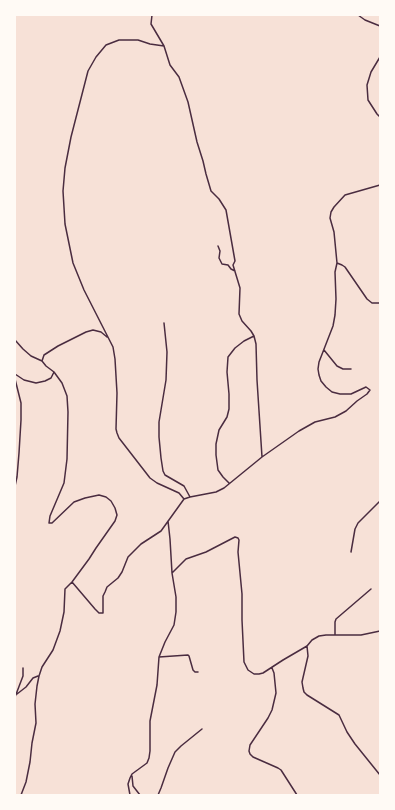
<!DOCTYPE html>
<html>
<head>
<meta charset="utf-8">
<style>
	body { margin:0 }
	#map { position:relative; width:395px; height:810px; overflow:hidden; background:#f7e1d7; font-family:Montserrat,sans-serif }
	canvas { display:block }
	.frame { position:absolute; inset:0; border:16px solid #fffaf5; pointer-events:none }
</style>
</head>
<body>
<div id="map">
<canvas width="395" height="810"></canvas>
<div class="frame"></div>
</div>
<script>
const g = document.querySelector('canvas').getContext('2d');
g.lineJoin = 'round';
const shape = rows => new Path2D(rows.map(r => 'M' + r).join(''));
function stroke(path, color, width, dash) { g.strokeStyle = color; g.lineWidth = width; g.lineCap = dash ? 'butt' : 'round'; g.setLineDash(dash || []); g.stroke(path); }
stroke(shape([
	[152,15,151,24,164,46,170,65,179,77,188,102,197,142,203,161,206,174,211,191,219,199,226,210,235,261,233,265,240,288,239,314,242,321,251,331,254,336,256,344,257,380,262,457],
	[358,15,365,20,380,26],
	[164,46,150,44,138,40,119,40,106,45,96,57,88,71,71,137,65,168,63,191,65,224,73,263,84,290,113,347,115,359,117,393,116,429,117,433,119,438,150,478,157,483,179,493,184,499],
	[380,57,371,72,367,85,368,100,377,114,380,117],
	[218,246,220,251,219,258,222,264,228,265,231,269,235,271],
	[337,263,334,232,330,218,331,212,334,207,345,195,380,185],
	[164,323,167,352,166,380,159,422,159,437,161,458,163,471,165,475,184,486,190,497],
	[15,340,23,349,31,356,42,361,46,366,54,372,62,383,67,396,68,412,67,459,64,483,50,516,49,523,52,523,74,502,85,498,99,495,106,497,111,501,115,508,117,515,115,521,96,548,89,559,72,582,65,589,64,612,60,631,53,650,42,667,39,676,37,686,35,704,36,723,32,743,30,762,26,782,21,795],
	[324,350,337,366,343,369,351,369],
	[42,361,44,355,58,346,86,332,93,330,101,332,107,337],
	[15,374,24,380,36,383,45,381,51,378,54,372],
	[15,379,21,403,21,420,19,453,17,477,15,486],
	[229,483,223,477,218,470,216,455,216,444,219,430,227,417,229,409,229,394,227,372,228,357,235,348,244,341,254,336],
	[351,552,355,529,358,523,380,501],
	[172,573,186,559,206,552,235,537,238,538,239,540,238,552,242,594,242,620,244,662,248,670,254,674,259,674,263,673,283,660,307,646,312,640,319,636,326,635,361,635,380,631],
	[72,582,95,609,99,613,103,613,103,596,105,592,107,587,118,578,122,572,128,557,141,544,161,531,184,499,190,497,216,492,224,488,262,457,299,431,315,422,335,417,346,411,357,401,367,394,370,390,366,387,351,394,340,394,332,392,326,387,321,381,319,375,318,369,319,362,333,326,335,315,336,299,335,272,337,263,342,265,345,267,367,299,372,303,380,303],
	[335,635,335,622,336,619,371,589],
	[307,646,308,656,302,682,303,688,304,692,307,695,339,715,347,732,355,744,380,775],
	[159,657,188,655,189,656,193,670,195,672,198,672],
	[272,668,274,673,276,693,272,710,268,718,250,745,249,751,250,754,253,757,278,768,281,770,297,795],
	[17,694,26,687,33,678,38,676],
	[15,697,23,676,23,668],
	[132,776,133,786,140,795],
	[130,795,128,784,130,778,132,774,147,763,149,758,150,751,150,721,157,685,159,657,165,642,174,625,176,612,176,597,172,573,170,539,168,521],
	[158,795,161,788,168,768,175,752,181,746,202,729]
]), '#4a2c40', 1.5);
</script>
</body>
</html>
